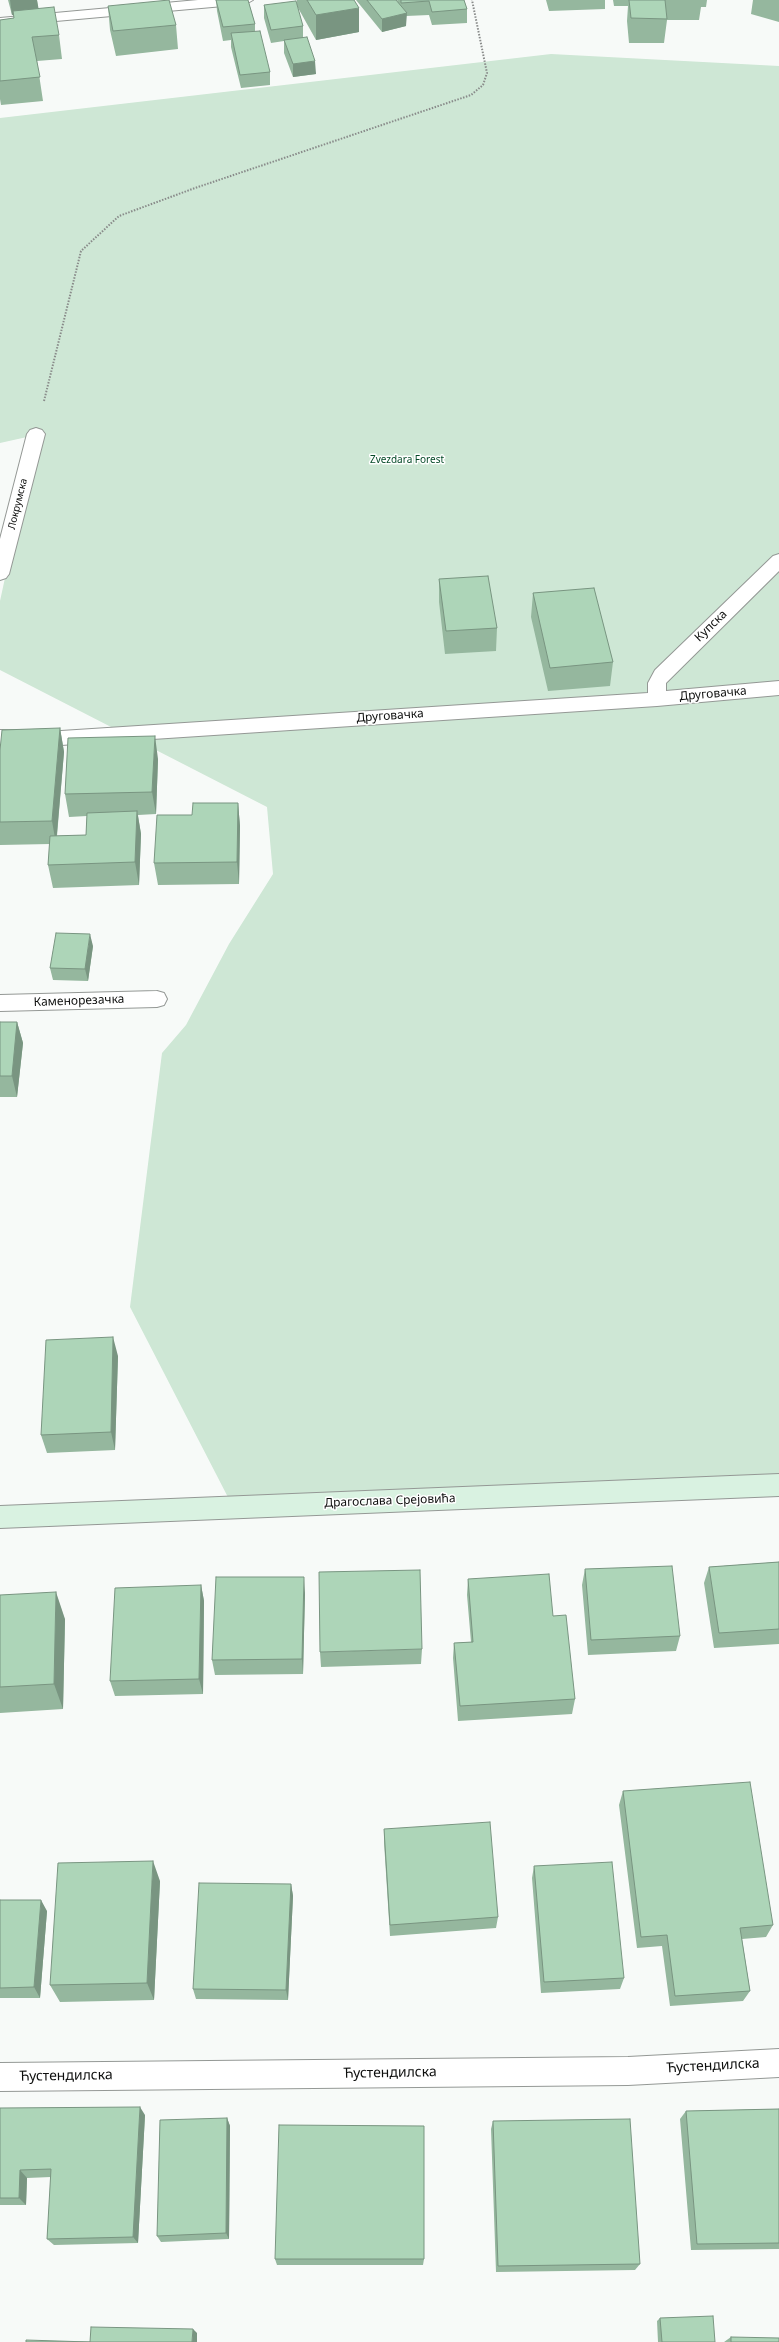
<!DOCTYPE html>
<html>
<head>
<meta charset="utf-8">
<style>
	body { margin:0 }
	canvas { display:block; background:#f7faf8 }
</style>
</head>
<body>
<canvas width="779" height="2342"></canvas>
<script>
const g = document.querySelector('canvas').getContext('2d');
g.lineJoin = 'round';
function fillPath(path, color) { g.fillStyle = color; g.fill(path, 'evenodd'); }
const shape = rows => new Path2D(rows.map(r => 'M' + r).join(''));
function stroke(path, color, width, dash) { g.strokeStyle = color; g.lineWidth = width; g.lineCap = dash ? 'butt' : 'round'; g.setLineDash(dash || []); g.stroke(path); }
function write(font, color, halo, rows, align = 'center') {
  g.font = font + ' "Noto Sans",sans-serif'; g.lineWidth = 3; g.setLineDash([]); g.textBaseline = 'middle'; g.strokeStyle = halo; g.fillStyle = color; for (const [text, x, y, turn = 0] of rows) {
    g.save(); g.translate(x, y); g.rotate((+turn || 0) * Math.PI / 180); g.textAlign = isNaN(turn) ? turn : align; if (halo) g.strokeText(text, 0, 0); g.fillText(text, 0, 0); g.restore();
  }
}
fillPath(shape([
	[551,54,779,66,779,1485,233,1507,130,1307,162,1053,186,1025,229,944,273,874,267,807,0,670,0,601,36,435,0,443,0,118]
]), '#cee7d5');
const street = shape([
	[198,0,253,0,246,4,0,26,0,18,198,0],
	[36,428,42,430,45,434,9,574,6,578,0,580,0,539,27,434,30,430,36,428],
	[779,554,779,571,666,683,666,691,779,681,779,695,657,706,61,745,0,744,0,730,61,731,648,693,648,683,655,670,773,556,779,554],
	[157,991,164,993,167,999,164,1005,157,1007,0,1011,0,995,157,991],
	[779,2049,779,2077,628,2085,0,2091,0,2063,628,2057,779,2049]
]);
const secondary = shape([
	[779,1474,779,1496,0,1528,0,1506,779,1474]
]);
stroke(street, '#949895', 2);
stroke(secondary, '#949895', 2);
stroke(shape([
	[44,401,81,251,119,216,195,188,471,95,483,85,487,73,472,0]
]), '#898b8a', 2, [1.5, 1.5]);
fillPath(street, '#fff');
fillPath(secondary, '#d9f2e1');
fillPath(shape([
	[8,0,37,0,38,9,59,35,62,59,37,61,43,101,1,105,0,99,0,20,14,18,13,14,12,15],
	[216,0,248,0,255,24,255,31,270,72,270,85,241,88,231,47,231,40,223,41,217,11],
	[297,0,354,0,359,32,316,40,297,6],
	[356,0,396,0,398,3,397,0,464,0,467,9,467,23,432,25,429,15,406,16,406,26,382,32],
	[546,0,605,0,605,9,549,11],
	[613,0,707,0,706,7,701,7,699,20,667,20,664,43,629,43,627,21,628,6,614,6],
	[753,0,779,0,779,22,751,14],
	[264,5,303,26,303,38,316,74,293,77,284,53,284,41,271,43,264,18],
	[108,6,176,25,178,49,116,56,110,30],
	[439,579,497,628,496,651,445,654,439,602],
	[533,593,613,662,610,686,548,691,531,617],
	[60,728,64,752,57,836,86,835,87,816,69,817,65,794,158,759,156,814,138,815,141,834,139,885,53,888,48,865,50,844,0,845,0,750],
	[238,803,240,826,239,884,158,885,154,863,192,815],
	[93,946,88,981,53,980,50,968],
	[0,1022,17,1022,23,1043,17,1097,0,1097],
	[118,1356,115,1450,47,1453,41,1435],
	[779,1562,779,1644,714,1648,704,1583,709,1567],
	[585,1569,680,1636,676,1651,588,1655,582,1585],
	[468,1579,553,1616,575,1699,572,1714,458,1721,453,1658,454,1643,471,1642,467,1595],
	[201,1585,204,1601,203,1694,115,1696,110,1681],
	[305,1593,303,1674,215,1675,212,1660],
	[0,1595,65,1619,63,1709,0,1713],
	[422,1649,421,1664,321,1667,320,1652],
	[623,1791,773,1925,766,1937,742,1939,750,1991,743,2001,670,2006,662,1946,637,1948,619,1805],
	[384,1829,498,1917,496,1928,390,1936,384,1842],
	[534,1866,624,1978,620,1989,541,1993,532,1878],
	[160,1881,154,2000,60,2002,50,1985],
	[291,1884,293,1896,288,2000,196,1999,193,1989],
	[0,1900,47,1911,40,1998,0,1998],
	[0,2108,145,2115,138,2243,54,2245,47,2239,51,2177,27,2178,26,2205,0,2205],
	[779,2109,779,2249,691,2250,680,2119,686,2111],
	[227,2118,230,2126,229,2239,161,2242,157,2236],
	[493,2121,640,2264,635,2270,496,2272,491,2129],
	[275,2259,424,2259,423,2265,277,2265],
	[660,2318,715,2342,658,2342,657,2321],
	[731,2337,779,2342,724,2342]
]), '#95b79e');
fillPath(shape([
	[10,0,37,0,39,11,12,15],
	[359,8,359,32,316,40,316,15],
	[407,13,406,26,382,32,382,19],
	[315,61,316,74,293,77,293,64],
	[60,728,64,752,56,844,52,821],
	[155,736,158,759,156,814,152,792],
	[238,803,240,826,239,884,237,862],
	[137,811,141,834,139,885,135,862],
	[90,934,93,946,88,981,85,969],
	[17,1022,23,1043,17,1097,12,1076],
	[113,1337,118,1356,115,1450,111,1432],
	[304,1577,305,1593,303,1674,302,1659],
	[201,1585,204,1601,203,1694,199,1679],
	[56,1592,65,1619,63,1709,54,1684],
	[153,1861,160,1881,154,2000,147,1983],
	[291,1884,293,1896,288,2000,286,1990],
	[41,1900,47,1911,40,1998,34,1987],
	[140,2107,145,2115,138,2243,133,2237],
	[227,2118,230,2126,229,2239,226,2233],
	[20,2170,27,2178,26,2205,19,2198],
	[193,2329,197,2333,197,2342,192,2342]
]), '#799581');
const building = shape([
	[169,0,176,25,113,31,108,6,169,0],
	[216,0,248,0,255,24,223,27,216,0],
	[307,0,354,0,359,8,316,15,307,0],
	[367,0,396,0,407,13,382,19,367,0],
	[401,0,464,0,467,9,432,12,429,1,401,3,401,0],
	[629,0,665,0,667,19,631,18,629,0],
	[296,1,303,26,271,30,264,5,296,1],
	[54,7,59,35,32,37,40,77,0,81,0,20,14,18,13,11,54,7],
	[260,31,270,72,240,75,231,33,260,31],
	[307,37,315,61,293,64,284,40,307,37],
	[488,576,497,628,446,631,439,579,488,576],
	[594,588,613,662,550,668,533,593,594,588],
	[60,728,52,821,0,822,0,750,2,730,60,728],
	[155,736,152,792,65,794,68,738,155,736],
	[193,803,238,803,237,862,154,863,157,815,192,815,193,803],
	[137,811,135,862,48,865,50,836,86,835,87,813,137,811],
	[56,933,90,934,85,969,50,968,56,933],
	[0,1022,17,1022,12,1076,0,1076,0,1022],
	[113,1337,111,1432,41,1435,46,1340,113,1337],
	[779,1562,779,1629,719,1633,709,1567,779,1562],
	[672,1566,680,1636,591,1640,585,1569,672,1566],
	[420,1570,422,1649,320,1652,319,1572,420,1570],
	[549,1574,553,1616,566,1615,575,1699,460,1706,454,1643,473,1642,468,1579,549,1574],
	[216,1577,304,1577,302,1659,212,1660,216,1577],
	[201,1585,199,1679,110,1681,115,1588,201,1585],
	[56,1592,54,1684,0,1687,0,1595,56,1592],
	[750,1782,773,1925,740,1928,750,1991,675,1996,667,1935,641,1937,623,1791,750,1782],
	[490,1822,498,1917,390,1925,384,1829,490,1822],
	[153,1861,147,1983,50,1985,58,1863,153,1861],
	[612,1862,624,1978,544,1982,534,1866,612,1862],
	[199,1883,291,1884,286,1990,193,1989,199,1883],
	[0,1900,41,1900,34,1987,0,1988,0,1900],
	[140,2107,133,2237,47,2239,51,2169,20,2170,19,2198,0,2198,0,2108,140,2107],
	[779,2109,779,2243,697,2244,686,2111,779,2109],
	[227,2118,226,2233,157,2236,160,2120,227,2118],
	[630,2119,640,2264,498,2266,493,2121,630,2119],
	[279,2125,424,2126,424,2259,275,2259,279,2125],
	[713,2316,715,2342,662,2342,660,2318,713,2316],
	[91,2327,193,2329,192,2342,26,2342,26,2340,90,2342,91,2327],
	[731,2337,779,2338,779,2342,731,2342,731,2337]
]);
fillPath(building, '#add5b8');
stroke(building, '#799581', 1);
write('10px', '#034926', '#fff', [
	["Zvezdara Forest",407,460]
]);
write('10px', '#0d0e0d', '#fff', [
	["Локрумска",18,504,-76]
]);
write('12px', '#0d0e0d', '#fff', [
	["Купска",711,626,-44],
	["Друговачка",713,694,-5],
	["Друговачка",390,716,-4],
	["Каменорезачка",79,1001,-2],
	["Драгослава Срејовића",390,1501,-2]
]);
write('14px', '#0d0e0d', '#fff', [
	["Ћустендилска",713,2066,-3],
	["Ћустендилска",390,2073,-1],
	["Ћустендилска",66,2076,-1]
]);
</script>
</body>
</html>
